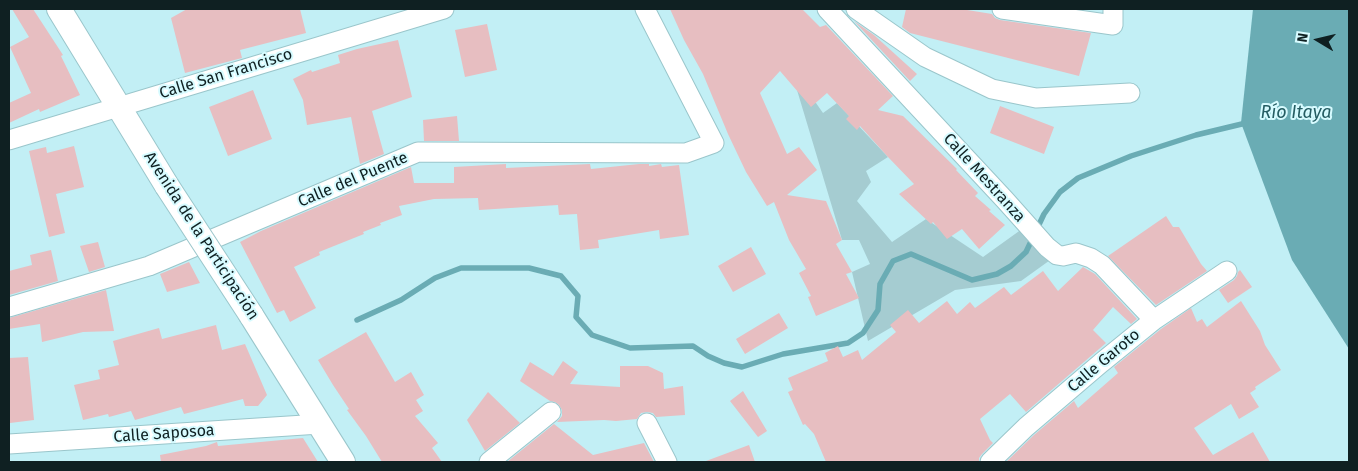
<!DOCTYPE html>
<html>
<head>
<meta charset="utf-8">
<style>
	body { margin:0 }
	#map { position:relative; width:1358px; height:471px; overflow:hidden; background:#c2eff5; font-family:"Fira Sans",sans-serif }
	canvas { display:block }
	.frame { position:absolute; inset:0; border:10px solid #0f2022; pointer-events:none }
	.north { position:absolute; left:1293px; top:15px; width:50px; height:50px; -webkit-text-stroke:4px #d7fbff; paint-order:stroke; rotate:279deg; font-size:14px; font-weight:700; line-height:20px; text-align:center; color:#0f2022 }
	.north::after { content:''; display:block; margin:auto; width:18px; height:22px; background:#0f2022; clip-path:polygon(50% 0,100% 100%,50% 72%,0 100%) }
</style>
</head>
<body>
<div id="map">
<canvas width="1358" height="471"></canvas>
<div class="frame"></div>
<div class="north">N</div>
</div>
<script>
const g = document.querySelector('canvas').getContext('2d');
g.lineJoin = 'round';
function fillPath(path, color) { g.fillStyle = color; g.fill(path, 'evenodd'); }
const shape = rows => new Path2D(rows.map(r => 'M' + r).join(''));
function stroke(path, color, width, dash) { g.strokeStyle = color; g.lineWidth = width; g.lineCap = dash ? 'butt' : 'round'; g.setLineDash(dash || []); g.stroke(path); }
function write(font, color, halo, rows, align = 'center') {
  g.font = font + ' "Fira Sans",sans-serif'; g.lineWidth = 4; g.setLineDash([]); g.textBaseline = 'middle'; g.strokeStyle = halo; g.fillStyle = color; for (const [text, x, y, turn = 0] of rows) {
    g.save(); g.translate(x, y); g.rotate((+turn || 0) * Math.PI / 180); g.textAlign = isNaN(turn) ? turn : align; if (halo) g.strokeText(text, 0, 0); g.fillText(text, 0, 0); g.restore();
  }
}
fillPath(shape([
	[797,90,816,103,823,113,837,103,888,157,866,171,871,182,857,201,892,242,926,219,983,257,1022,229,1053,258,1021,281,955,290,868,341,852,272,870,264,859,240,842,240]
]), '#a5ccd1');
fillPath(shape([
	[1253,9,1349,9,1349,349,1292,260,1241,123]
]), '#6aacb4');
stroke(shape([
	[357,320,401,300,435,278,461,268,529,268,561,276,578,296,576,317,592,335,630,348,693,346,708,356,724,363,742,367,783,354,848,343,863,333,878,310,880,284,893,261,911,254,972,280,997,274,1011,266,1026,252,1044,214,1060,192,1078,178,1131,156,1196,135,1246,123]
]), '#6aacb4', 5.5);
fillPath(shape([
	[12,9,33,9,63,55,61,56,80,95,40,112,39,109,9,123,9,103,31,93,10,47,29,37],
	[187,9,300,9,306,33,240,50,242,58,185,73,171,18],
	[670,9,802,9,820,27,826,25,893,96,878,110,903,116,957,169,956,170,978,193,975,196,991,210,989,211,1005,225,979,249,962,229,947,239,933,222,931,224,899,194,914,184,888,157,860,126,857,130,846,119,849,116,827,93,811,107,780,71,760,93,787,154,799,147,817,170,787,195,826,201,842,240,836,244,852,272,846,274,859,298,816,316,808,297,811,296,799,273,806,269,789,240,774,202,767,206,746,172,728,134,703,74,684,40],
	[906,9,961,9,992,14,995,18,1000,20,1091,33,1079,76,910,33,902,27],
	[854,21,874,35,917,74,910,81],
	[487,24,497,70,465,77,455,30],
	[398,40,412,97,372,111,384,154,360,164,351,117,307,125,303,100,293,79,311,70,312,72,340,63,338,55,357,49],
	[253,90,272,139,228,156,209,107],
	[1000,106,1054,127,1044,154,990,133],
	[457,116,459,141,424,141,423,120],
	[74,146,84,187,56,194,65,233,49,237,29,151,46,147,47,153],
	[506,164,506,168,590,164,591,169,639,164,649,164,649,166,661,164,662,167,679,165,689,235,660,239,659,230,598,240,599,248,580,250,577,214,559,215,558,205,479,210,478,198,434,199,399,206,402,215,380,223,381,225,363,232,364,234,319,252,320,255,294,267,316,308,290,322,284,310,277,313,240,242,261,231,411,167,414,183,454,183,454,167],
	[1166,216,1173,227,1179,227,1201,264,1207,271,1156,305,1108,256],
	[98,242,105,267,89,272,80,246],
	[751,247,766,274,733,292,718,266],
	[51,250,58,281,9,295,9,271,32,265,30,255],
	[189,262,200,283,167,292,160,274],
	[1083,267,1095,274,1137,319,1131,324,1113,307,1093,330,1106,343,1026,412,1010,394,980,419,990,440,993,443,982,454,979,458,979,462,826,462,814,434,805,424,803,425,788,392,793,390,788,378,828,361,825,353,838,346,843,357,858,350,862,360,896,332,890,325,908,310,919,323,947,301,957,314,970,302,975,308,1004,287,1011,295,1043,271,1058,291],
	[1240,270,1252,287,1228,303,1219,290,1234,280,1237,276,1238,272],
	[106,290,114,331,83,332,42,342,40,324,9,329,9,318],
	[1241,301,1260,331,1265,345,1281,370,1255,387,1256,389,1250,393,1259,407,1239,419,1231,404,1194,428,1213,455,1253,432,1270,462,1006,462,1034,435,1074,401,1078,408,1118,373,1114,367,1161,329,1191,308,1197,322,1202,319,1207,327],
	[779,313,788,328,745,354,736,339],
	[216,325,222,350,245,344,267,395,258,406,245,406,243,399,184,414,181,407,135,420,131,411,109,417,108,414,83,420,74,385,100,379,98,370,119,365,113,341,159,328,162,339],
	[366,332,395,382,411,372,424,395,416,400,423,411,415,416,438,443,432,448,442,462,382,462,366,436,347,410,349,409,333,385,318,360],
	[28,357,34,420,10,423,9,358],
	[563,361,578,372,570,384,620,387,620,366,648,366,663,373,664,389,683,386,685,415,656,417,653,413,647,412,641,413,637,419,616,421,604,420,557,422,562,416,562,410,559,405,555,402,550,401,520,381,530,362,553,376],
	[743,391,767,431,758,437,730,401],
	[488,392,520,423,485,451,467,420],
	[554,424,593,455,644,443,654,462,507,462],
	[303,438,318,462,161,462,160,455,206,446,217,442,218,446],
	[749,445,755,462,706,462,706,461]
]), '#e7bec1');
const minor = shape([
	[827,9,1005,200,1047,247,1057,255,1063,256,1076,253,1091,258,1102,265,1154,320],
	[856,9,925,57,992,89,1036,98,1130,93],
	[1002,9,1113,25,1113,9],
	[9,140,444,9],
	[9,307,149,266,418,152,686,153,714,143,645,9],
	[647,423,667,462],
	[9,444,320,424],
	[489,462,551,412],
	[990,462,1026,427,1101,363,1154,320,1227,271]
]);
const major = shape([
	[59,9,167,186],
	[251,315,343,462]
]);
stroke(minor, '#9ac6cb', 21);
stroke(major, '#9ac6cb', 26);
stroke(minor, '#fff', 19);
stroke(major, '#fff', 24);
const majorBridge = shape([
	[167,186,251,315]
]);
stroke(majorBridge, '#9ac6cb', 26, []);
stroke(majorBridge, '#fff', 24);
write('16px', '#0f2022', '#d7fbff', [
	["Calle San Francisco",226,74,-17],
	["Calle Mestranza",984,178,48],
	["Calle del Puente",353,180,-23],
	["Avenida de la Participación",201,236,57],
	["Calle Garoto",1104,361,-40],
	["Calle Saposoa",164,434,-4]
]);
write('italic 18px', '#255d63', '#d7fbff', [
	["Río Itaya",1296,113]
]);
</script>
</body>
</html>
